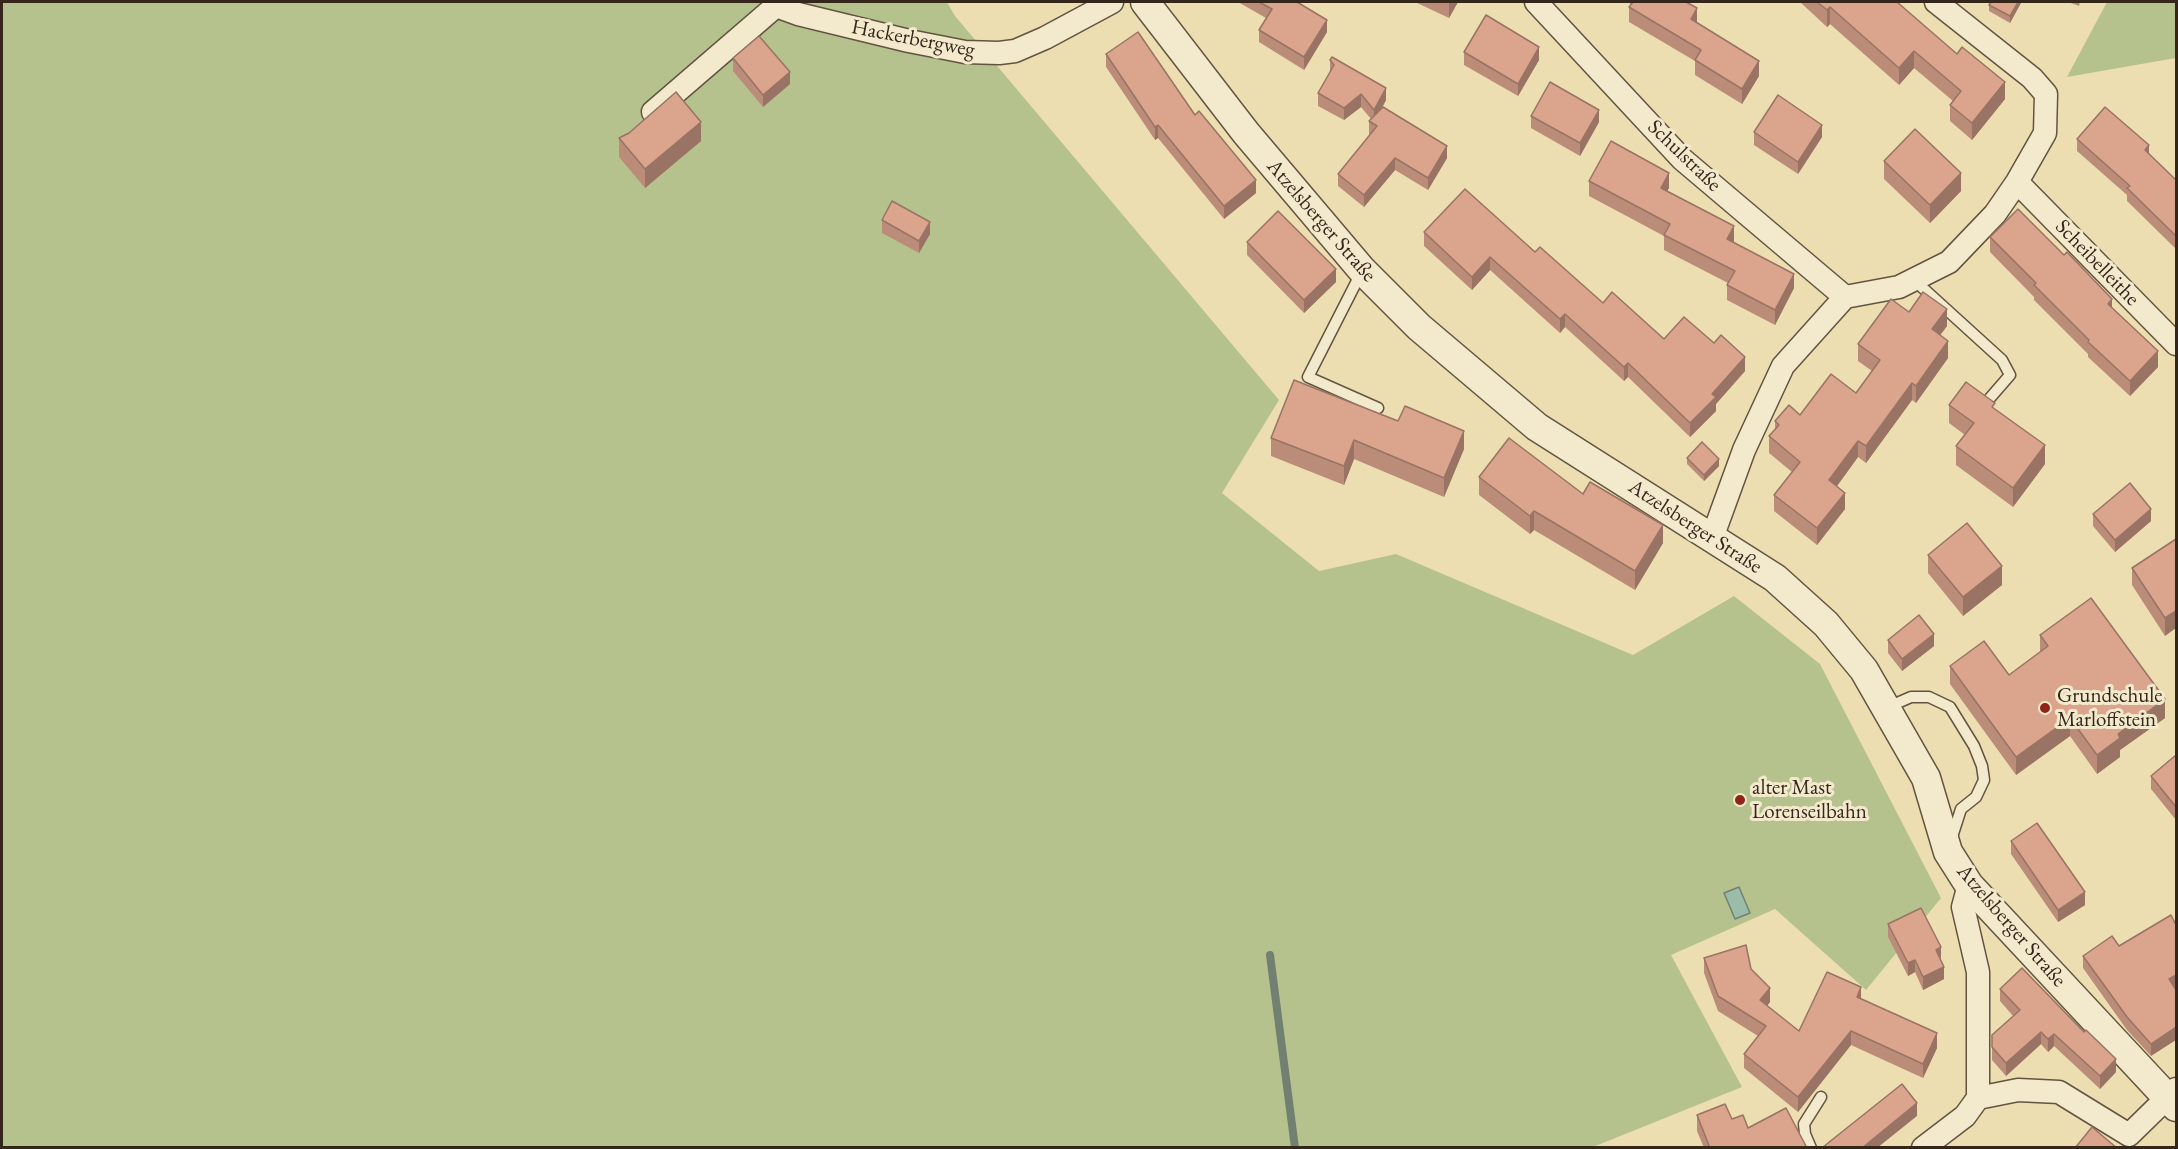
<!DOCTYPE html>
<html>
<head>
<meta charset="utf-8">
<style>
	body { margin:0 }
	#map { position:relative; width:2178px; height:1149px; overflow:hidden; background:#eddeb2; font-family:"EB Garamond",serif }
	canvas { display:block }
	.frame { position:absolute; inset:0; border:3px solid #34261b; pointer-events:none }
</style>
</head>
<body>
<div id="map">
<canvas width="2178" height="1149"></canvas>
<div class="frame"></div>
</div>
<script>
const g = document.querySelector('canvas').getContext('2d');
g.lineJoin = 'round';
function fillPath(path, color) { g.fillStyle = color; g.fill(path, 'evenodd'); }
const shape = rows => new Path2D(rows.map(r => 'M' + r).join(''));
function stroke(path, color, width, dash) { g.strokeStyle = color; g.lineWidth = width; g.lineCap = dash ? 'butt' : 'round'; g.setLineDash(dash || []); g.stroke(path); }
function write(font, color, halo, rows, align = 'center') {
  g.font = font + ' "EB Garamond",serif'; g.lineWidth = 6; g.setLineDash([]); g.textBaseline = 'middle'; g.strokeStyle = halo; g.fillStyle = color; for (const [text, x, y, turn = 0] of rows) {
    g.save(); g.translate(x, y); g.rotate((+turn || 0) * Math.PI / 180); g.textAlign = isNaN(turn) ? turn : align; if (halo) g.strokeText(text, 0, 0); g.fillText(text, 0, 0); g.restore();
  }
}
fillPath(shape([
	[2,2,783,2,804,9,806,2,947,2,955,16,1279,400,1222,493,1319,571,1396,554,1633,655,1734,596,1820,664,1941,898,1866,990,1775,909,1671,955,1742,1087,1593,1147,2,1148],
	[2107,2,2176,2,2176,58,2067,77]
]), '#b6c28e');
const water = shape([
	[1739,887,1750,913,1735,919,1724,893,1739,887]
]);
fillPath(water, '#9abca9');
stroke(water, '#718070', 1.5);
stroke(shape([
	[1270,955,1295,1148]
]), '#718070', 8);
const service = shape([
	[1362,271,1308,377,1378,408],
	[1914,280,2002,360,2010,375,1990,398],
	[1888,707,1911,697,1929,697,1950,707,1974,746,1982,766,1984,780,1976,797,1961,809,1951,840],
	[1811,1148,1805,1134,1804,1124,1821,1097]
]);
const minor = shape([
	[1536,2,1682,159,1845,297],
	[653,112,776,6,798,14,909,41,965,52,999,53,1015,51,1045,38,1112,2],
	[2017,182,2176,344],
	[1712,538,1744,450,1783,366,1845,297,1899,287,1949,262,1995,214,2017,182,2045,133,2046,94,2032,78,1936,2],
	[1969,885,1963,907,1978,972,1978,1098],
	[1923,1148,1965,1116,1978,1098,2018,1090,2059,1092,2129,1135,2176,1089]
]);
const tertiary = shape([
	[1145,2,1246,133,1362,270,1419,327,1537,427,1775,578,1826,624,1864,670,1926,778,1948,852,1969,885,2176,1107]
]);
stroke(service, '#625441', 13);
stroke(minor, '#625441', 25);
stroke(tertiary, '#625441', 31);
stroke(service, '#f3eacd', 10);
stroke(minor, '#f3eacd', 22);
stroke(tertiary, '#f3eacd', 28);
fillPath(shape([
	[1238,2,1297,2,1327,32,1304,70,1259,42,1259,30,1266,18],
	[1415,2,1458,2,1449,18],
	[1627,2,1686,2,1697,22,1759,76,1742,104,1695,75,1695,61,1629,22,1629,7,1631,4],
	[1800,2,1897,2,2005,99,1972,140,1950,121,1950,105,1953,101,1914,68,1899,85,1830,24,1827,27],
	[2021,2,2010,23,1989,11,1989,5],
	[2068,2,2080,2,2079,6],
	[1464,52,1539,60,1518,96,1464,65],
	[1106,54,1195,115,1256,193,1224,219,1158,138,1155,140,1106,67],
	[733,58,790,84,763,107,733,71],
	[1330,60,1386,100,1382,108,1447,158,1428,190,1395,170,1364,207,1338,186,1338,174,1370,135,1369,134,1369,121,1371,119,1361,107,1344,120,1318,106,1318,93,1330,72],
	[1531,116,1599,122,1580,156,1531,128],
	[1754,132,1822,137,1798,174,1754,145],
	[619,138,701,141,645,188,619,157],
	[2077,139,2149,154,2176,180,2176,249,2127,201,2127,195,2077,151],
	[1884,161,1961,191,1930,223,1884,179],
	[1589,181,1669,188,1667,191,1734,241,1733,242,1794,288,1775,325,1727,300,1727,285,1728,283,1664,250,1664,236,1589,196],
	[882,220,930,234,919,253,882,233],
	[1424,232,1535,252,1603,303,1664,339,1745,371,1716,404,1716,411,1690,437,1628,377,1624,381,1565,327,1560,333,1490,270,1472,290,1424,246],
	[1990,237,2112,308,2158,367,2130,396,2088,357,2088,354,2034,300,2034,297,1990,252],
	[1247,242,1336,282,1304,313,1247,255],
	[1909,312,1947,326,1940,335,1948,358,1916,403,1912,400,1866,463,1858,457,1837,486,1845,509,1817,545,1774,511,1774,495,1792,472,1769,453,1769,436,1775,429,1775,421,1800,415,1856,393,1872,371,1858,361,1858,344],
	[1294,380,1464,449,1444,497,1354,459,1344,485,1271,456,1271,438],
	[1949,405,1995,409,2045,464,2013,507,1956,465,1956,446,1965,435,1949,423],
	[1687,458,1719,466,1704,481,1687,464],
	[1479,477,1583,494,1663,543,1635,590,1534,530,1530,534,1479,495],
	[2093,514,2151,521,2115,552,2093,526],
	[2176,539,2165,636,2132,585,2132,568],
	[1928,555,2002,585,1963,616,1928,573],
	[2040,635,2165,718,2120,750,2120,757,2097,774,2070,736,2016,775,1950,684,1950,666,2009,675,2040,652],
	[1888,640,1934,646,1902,671,1888,653],
	[2176,755,2176,820,2151,789,2151,776],
	[2011,841,2085,905,2058,922,2011,854],
	[1888,924,1941,960,1944,979,1923,990,1915,972,1908,976,1888,937],
	[2119,946,2175,988,2151,1056,2127,1030,2083,968,2083,956],
	[1704,958,1751,969,1770,1002,1767,1006,1799,1031,1861,999,1937,1048,1923,1078,1851,1045,1798,1112,1744,1068,1744,1054,1758,1036,1718,1011,1704,973],
	[2000,989,2116,1072,2100,1089,2054,1046,2048,1052,2041,1044,2006,1076,1992,1060,1992,1035,2013,1016,2000,1001],
	[1697,1115,1732,1119,1748,1128,1807,1148,1704,1148,1697,1131]
]), '#bb8d79');
fillPath(shape([
	[1449,2,1458,2,1449,18],
	[2018,2,2021,2,2021,3,2010,23,2010,16],
	[1830,7,1830,24,1827,27,1827,10],
	[1697,8,1697,23,1691,19],
	[1327,20,1327,32,1304,70,1304,57],
	[1539,47,1539,60,1518,96,1518,84],
	[1914,51,1914,68,1899,85,1899,68],
	[1759,61,1759,76,1742,104,1742,89],
	[790,72,790,84,763,107,763,95],
	[2005,82,2005,99,1972,140,1972,123],
	[1386,88,1386,100,1374,122,1374,110],
	[1361,94,1361,107,1344,120,1344,108],
	[1599,110,1599,122,1580,156,1580,143],
	[701,122,701,141,645,188,645,169],
	[1158,125,1158,138,1155,140,1155,127],
	[1822,125,1822,137,1798,174,1798,162],
	[2149,145,2149,158,2145,150],
	[1447,146,1447,158,1428,190,1428,178],
	[1395,158,1395,170,1364,207,1364,195],
	[1669,173,1669,188,1661,203,1661,188],
	[1961,173,1961,191,1930,223,1930,205],
	[1256,180,1256,193,1224,219,1224,206],
	[930,222,930,234,919,253,919,241],
	[1734,226,1734,241,1727,254,1727,239],
	[1490,257,1490,270,1472,290,1472,277],
	[1336,269,1336,282,1304,313,1304,300],
	[1794,274,1794,288,1775,325,1775,310],
	[2112,299,2112,314,2108,304],
	[1947,309,1947,326,1932,346,1932,329],
	[1565,314,1565,327,1560,333,1560,319],
	[1948,341,1948,358,1916,403,1916,386],
	[2158,351,2158,367,2130,396,2130,381],
	[1745,357,1745,371,1716,404,1716,411,1690,437,1690,423,1712,394],
	[1628,363,1628,377,1624,381,1624,367],
	[1912,383,1912,400,1866,463,1866,446],
	[1464,431,1464,449,1444,497,1444,478],
	[1354,440,1354,459,1344,485,1344,466],
	[1858,441,1858,457,1829,497,1829,480],
	[2045,445,2045,464,2013,507,2013,488],
	[1719,459,1719,466,1704,481,1704,475],
	[1845,493,1845,509,1817,545,1817,528],
	[2151,509,2151,521,2115,552,2115,540],
	[1534,511,1534,530,1530,534,1530,516],
	[1663,525,1663,543,1635,590,1635,571],
	[2002,566,2002,585,1963,616,1963,597],
	[2176,611,2176,628,2165,636,2165,618],
	[1934,634,1934,646,1902,671,1902,659],
	[2165,699,2165,718,2120,750,2120,757,2097,774,2097,755,2118,734],
	[2070,718,2070,736,2016,775,2016,757],
	[2085,892,2085,905,2058,922,2058,910],
	[1941,947,1941,959,1936,950],
	[1915,960,1915,972,1908,976,1908,963],
	[1944,967,1944,979,1923,990,1923,977],
	[2176,975,2176,987,2169,991,2169,979],
	[1861,987,1861,1002,1857,997],
	[1770,988,1770,1002,1760,1015,1760,1000],
	[2176,1027,2176,1040,2151,1056,2151,1044],
	[1851,1031,1851,1045,1798,1112,1798,1097],
	[2041,1032,2041,1044,2006,1076,2006,1063],
	[1937,1033,1937,1048,1923,1078,1923,1064],
	[2054,1034,2054,1046,2048,1052,2048,1039],
	[2116,1059,2116,1072,2100,1089,2100,1076],
	[1917,1103,1917,1116,1877,1148,1862,1148]
]), '#997363');
const building = shape([
	[1259,2,1297,2,1327,20,1304,57,1259,30,1272,9,1259,2],
	[1633,2,1686,2,1697,8,1691,19,1759,61,1742,89,1695,60,1701,50,1629,7,1633,2],
	[1817,2,1897,2,1957,54,1962,47,2005,82,1972,123,1950,105,1961,91,1914,51,1899,68,1830,7,1827,10,1817,2],
	[1991,2,2018,2,2010,16,1989,5,1991,2],
	[1486,15,1539,47,1518,84,1464,52,1486,15],
	[1138,32,1195,115,1199,111,1256,180,1224,206,1158,125,1155,127,1106,54,1138,32],
	[759,36,790,72,763,95,733,58,759,36],
	[1332,57,1386,88,1374,110,1361,94,1344,108,1318,93,1334,65,1330,60,1332,57],
	[1550,82,1599,110,1580,143,1531,116,1550,82],
	[676,92,701,122,645,169,619,138,629,133,676,92],
	[1778,95,1822,125,1798,162,1754,132,1778,95],
	[1383,107,1447,146,1428,178,1395,158,1364,195,1338,174,1377,126,1369,121,1383,107],
	[2105,107,2149,145,2145,150,2176,180,2176,236,2127,188,2130,186,2077,139,2105,107],
	[1915,129,1961,173,1930,205,1884,161,1915,129],
	[1611,141,1669,173,1661,188,1734,226,1727,239,1794,274,1775,310,1727,285,1735,271,1664,235,1670,224,1589,181,1611,141],
	[1465,189,1535,252,1540,247,1603,303,1612,292,1664,339,1684,317,1714,343,1721,335,1745,357,1712,394,1716,397,1690,423,1628,363,1624,367,1565,314,1560,319,1490,257,1472,277,1424,232,1465,189],
	[892,201,930,222,919,241,882,220,892,201],
	[2018,209,2064,255,2067,252,2112,299,2108,304,2158,351,2130,381,2088,342,2089,340,2034,285,2036,283,1990,237,2018,209],
	[1278,211,1336,269,1304,300,1247,242,1278,211],
	[1923,292,1947,309,1932,329,1948,341,1916,386,1912,383,1866,446,1858,441,1829,480,1845,493,1817,528,1774,495,1800,462,1769,436,1779,425,1775,421,1789,405,1800,415,1831,374,1856,393,1880,360,1858,344,1891,299,1909,312,1923,292],
	[1294,380,1398,421,1405,406,1464,431,1444,478,1354,440,1344,466,1271,438,1294,380],
	[1966,382,1995,403,1992,407,2045,445,2013,488,1956,446,1974,423,1949,405,1966,382],
	[1509,438,1583,494,1590,482,1663,525,1635,571,1534,511,1530,516,1479,477,1509,438],
	[1702,442,1719,459,1704,475,1687,458,1702,442],
	[2130,483,2151,509,2115,540,2093,514,2130,483],
	[1967,523,2002,566,1963,597,1928,555,1967,523],
	[2176,539,2176,611,2165,618,2132,568,2176,539],
	[2091,598,2165,699,2118,734,2120,738,2097,755,2070,718,2016,757,1950,666,1984,641,2009,675,2048,646,2040,635,2091,598],
	[1919,615,1934,634,1902,659,1888,640,1919,615],
	[2176,755,2176,807,2151,776,2176,755],
	[2037,823,2085,892,2058,910,2011,841,2037,823],
	[1921,908,1941,947,1936,950,1944,967,1923,977,1915,960,1908,963,1888,924,1921,908],
	[2171,915,2176,925,2176,975,2169,979,2176,990,2176,1027,2151,1044,2127,1017,2083,956,2112,936,2119,946,2171,915],
	[1746,945,1751,969,1770,988,1760,1000,1799,1031,1827,972,1861,987,1857,997,1937,1033,1923,1064,1851,1031,1798,1097,1744,1054,1766,1026,1718,996,1704,958,1746,945],
	[2022,968,2084,1032,2086,1030,2116,1059,2100,1076,2054,1034,2048,1039,2041,1032,2006,1063,1992,1047,1992,1035,2020,1010,2000,989,2022,968],
	[1902,1084,1917,1103,1862,1148,1824,1148,1823,1147,1902,1084],
	[1725,1104,1732,1119,1743,1115,1748,1128,1786,1108,1807,1148,1710,1148,1697,1115,1725,1104],
	[2092,1127,2117,1148,2075,1148,2092,1127]
]);
fillPath(building, '#daa48d');
stroke(building, '#997363', 1.5);
for (const [x, y, r, color] of [
	[2045,708,6,"#8f2418"],
	[1740,800,6,"#8f2418"]
]) { const dot = new Path2D(); dot.arc(x, y, r, 0, 2 * Math.PI); g.fillStyle = color; g.fill(dot); stroke(dot, '#f3eacd', 2); }
write('21px', '#34261b', '#f3eacd', [
	["Hackerbergweg",913,39,11],
	["Schulstraße",1684,156,44],
	["Atzelsberger Straße",1321,221,49],
	["Scheibelleithe",2097,263,46],
	["Atzelsberger Straße",1695,527,33],
	["Atzelsberger Straße",2011,926,49]
]);
write('21px', '#34261b', '#f3eacd', [
	["Grundschule",2057,696],
	["Marloffstein",2057,720],
	["alter Mast",1752,788],
	["Lorenseilbahn",1752,812]
], 'left');
</script>
</body>
</html>
